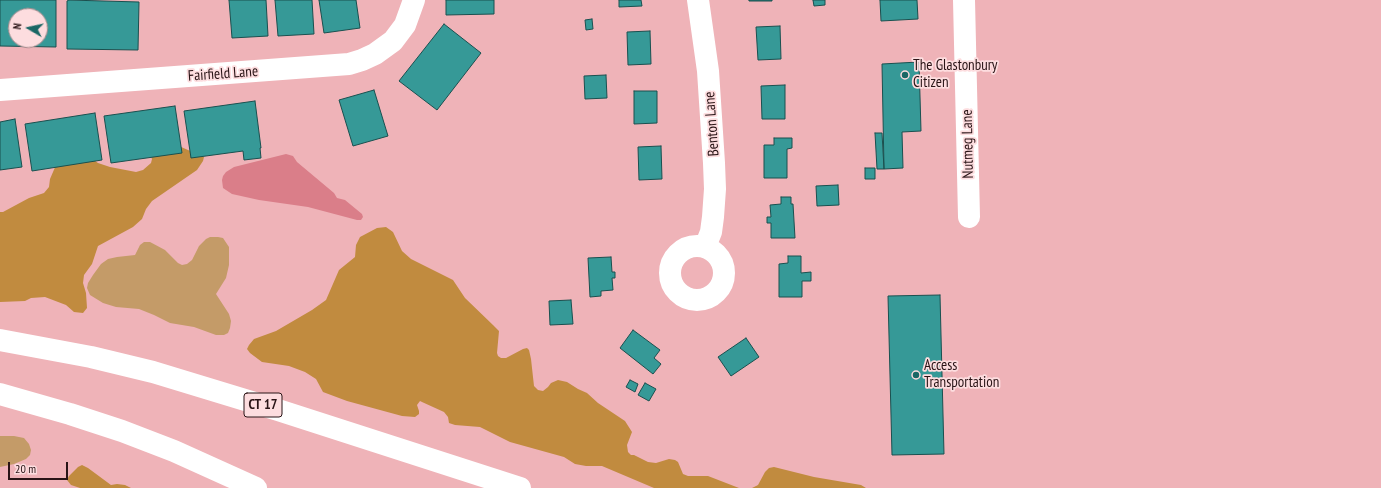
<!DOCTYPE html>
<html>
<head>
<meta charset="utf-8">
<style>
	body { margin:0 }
	#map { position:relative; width:1381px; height:488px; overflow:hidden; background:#efb3b8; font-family:"PT Sans Narrow",sans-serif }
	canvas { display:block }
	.north { position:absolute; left:8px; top:8px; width:40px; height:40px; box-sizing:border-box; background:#fddddf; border:1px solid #a88d8f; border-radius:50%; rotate:279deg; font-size:11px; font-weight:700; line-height:16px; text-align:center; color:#291416 }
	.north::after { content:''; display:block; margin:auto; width:14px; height:18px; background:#1a6765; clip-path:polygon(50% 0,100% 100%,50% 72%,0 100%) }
	.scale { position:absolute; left:8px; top:462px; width:60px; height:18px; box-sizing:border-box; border:2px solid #291416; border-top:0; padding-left:5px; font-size:12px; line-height:14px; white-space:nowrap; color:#291416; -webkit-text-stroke:3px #fddddf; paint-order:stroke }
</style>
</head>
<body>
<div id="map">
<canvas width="1381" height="488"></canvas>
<div class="north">N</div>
<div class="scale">20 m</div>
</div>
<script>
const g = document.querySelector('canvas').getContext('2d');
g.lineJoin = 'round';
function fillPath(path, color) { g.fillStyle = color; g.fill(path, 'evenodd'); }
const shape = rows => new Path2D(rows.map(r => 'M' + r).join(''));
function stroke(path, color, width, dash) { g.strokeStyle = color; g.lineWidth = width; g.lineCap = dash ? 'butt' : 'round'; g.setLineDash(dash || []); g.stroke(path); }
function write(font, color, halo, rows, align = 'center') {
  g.font = font + ' "PT Sans Narrow",sans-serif'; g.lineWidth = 3.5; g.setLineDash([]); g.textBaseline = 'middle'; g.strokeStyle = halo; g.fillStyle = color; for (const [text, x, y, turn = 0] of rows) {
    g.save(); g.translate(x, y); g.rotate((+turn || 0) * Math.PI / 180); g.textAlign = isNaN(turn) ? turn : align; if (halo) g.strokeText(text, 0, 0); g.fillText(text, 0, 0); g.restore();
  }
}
fillPath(shape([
	[210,237,218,237,223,238,229,247,229,265,226,278,216,294,229,314,231,321,230,328,228,333,224,335,216,335,194,327,170,323,154,315,139,309,116,307,103,303,90,295,87,288,88,283,93,275,101,264,108,259,117,257,135,255,140,245,144,242,150,242,165,250,178,263,182,265,187,264,192,260,199,246,206,239],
	[0,436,14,436,24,438,29,444,31,450,30,455,26,459,14,464,0,467]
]), '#c49b68');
fillPath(shape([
	[172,143,204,157,203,161,197,170,152,201,146,209,142,219,133,227,98,246,92,264,84,275,83,283,86,293,87,308,83,313,74,312,66,305,45,297,31,298,25,301,0,302,0,212,3,212,29,198,44,193,49,187,50,179,56,165,81,151,98,163,110,167,136,172,143,170,151,163,152,159,150,155],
	[386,227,393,232,402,251,411,259,453,280,465,298,493,325,499,331,497,353,498,356,501,358,506,358,523,349,527,348,529,350,531,359,534,386,538,390,543,391,548,387,551,383,558,380,567,382,578,389,587,393,598,403,625,421,632,432,627,445,628,452,631,455,634,455,648,462,656,463,669,459,675,460,678,462,683,474,688,476,708,476,739,488,654,488,602,466,586,466,575,464,564,457,510,442,480,427,455,425,449,423,448,417,444,412,422,402,420,401,417,405,419,411,419,414,415,417,402,416,347,401,323,392,316,379,305,372,289,366,262,362,250,353,247,349,249,345,254,339,276,331,312,310,326,300,339,270,355,257,356,245,360,237,377,228],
	[82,465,88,468,111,485,117,484,125,485,131,488,80,488,71,485,67,480,69,476,78,467],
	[774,467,814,477,861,485,866,488,752,488,758,485,765,472,769,468]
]), '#c18b3f');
fillPath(shape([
	[286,154,293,156,297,162,334,193,337,198,345,200,362,214,363,217,361,220,357,220,308,207,259,200,232,194,223,188,222,180,223,176,226,172,234,167]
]), '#da7e89');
const building = shape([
	[0,0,56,0,56,47,0,46,0,0],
	[16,16,40,16,40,40,16,40,16,16],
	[69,0,139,2,138,50,67,49,67,1,69,0],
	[229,0,266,0,268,36,232,38,229,0],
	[275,0,312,0,314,34,278,36,275,0],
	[319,0,356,0,360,28,324,33,319,0],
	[446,0,494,0,494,14,446,15,446,0],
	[619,0,641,0,642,6,619,7,619,0],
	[749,0,772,0,772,1,749,1,749,0],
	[813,0,825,0,825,5,814,6,813,0],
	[880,0,917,0,918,19,881,21,880,0],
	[592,19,593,29,586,30,585,20,592,19],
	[444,24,481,53,437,110,399,81,444,24],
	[780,26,781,59,758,60,756,27,780,26],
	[650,31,651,64,628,65,627,32,650,31],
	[919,62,921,131,902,132,903,168,884,169,882,64,919,62],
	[606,75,607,98,585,99,584,76,606,75],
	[785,85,785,119,762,119,761,86,785,85],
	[374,90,388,136,353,146,339,100,374,90],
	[634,91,657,91,657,123,634,124,634,91],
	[255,101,261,148,260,148,261,158,244,160,243,151,191,158,184,111,255,101],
	[175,106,182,153,111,163,104,116,175,106],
	[95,113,102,160,32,171,25,124,95,113],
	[15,119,22,167,0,170,0,122,15,119],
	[875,133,882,133,884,169,877,169,875,133],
	[774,138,792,138,792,148,787,149,787,178,764,178,764,145,774,145,774,138],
	[661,146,662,179,639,180,638,147,661,146],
	[865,168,875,168,875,179,865,179,865,168],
	[838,185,839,205,817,206,816,186,838,185],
	[781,197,791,197,791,204,793,204,795,238,771,238,771,223,767,223,767,217,771,217,770,205,781,204,781,197],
	[788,256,801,256,801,273,811,272,811,281,802,281,802,297,779,297,779,264,788,263,788,256],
	[611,257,612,272,615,272,615,278,612,278,613,290,601,291,601,296,590,297,588,258,611,257],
	[940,295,944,454,892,455,888,296,940,295],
	[571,300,573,324,550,325,549,301,571,300],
	[633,330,660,350,654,358,661,364,653,374,620,348,633,330],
	[746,338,759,357,731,376,718,357,746,338],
	[630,380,638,384,635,392,626,387,630,380],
	[645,383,656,389,649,401,638,395,645,383]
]);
fillPath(building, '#369997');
stroke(building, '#19504f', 1);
stroke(shape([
	[698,0,708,71,714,163,715,189,713,217,711,232,705,247],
	[964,0,969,217],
	[0,90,349,64,362,60,375,54,393,41,405,25,414,0],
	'670 273a27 27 0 1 1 54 0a27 27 0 1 1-54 0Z'
]), '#fff', 22);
stroke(shape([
	[0,340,91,357,153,372,278,410,520,488],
	[0,394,70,414,122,431,174,451,256,488]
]), '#fff', 22);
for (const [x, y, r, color] of [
	[905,75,4,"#1a6765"],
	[916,375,4,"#1a6765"]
]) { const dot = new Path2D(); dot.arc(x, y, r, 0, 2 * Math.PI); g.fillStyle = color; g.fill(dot); stroke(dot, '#fddddf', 1.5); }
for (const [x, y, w] of [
	[263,405,38]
]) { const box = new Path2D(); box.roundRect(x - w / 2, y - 12, w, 24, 3); g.fillStyle = '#fddddf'; g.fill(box); stroke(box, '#291416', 1); }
write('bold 14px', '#291416', null, [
	["CT 17",263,405]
]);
write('15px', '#291416', '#fddddf', [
	["The Glastonbury",913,66],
	["Citizen",913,83],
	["Access",924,366],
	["Transportation",924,383]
], 'left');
write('15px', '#291416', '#fddddf', [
	["Fairfield Lane",223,74,-4],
	["Benton Lane",712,124,-94],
	["Nutmeg Lane",968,144,-91]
]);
</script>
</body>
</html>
